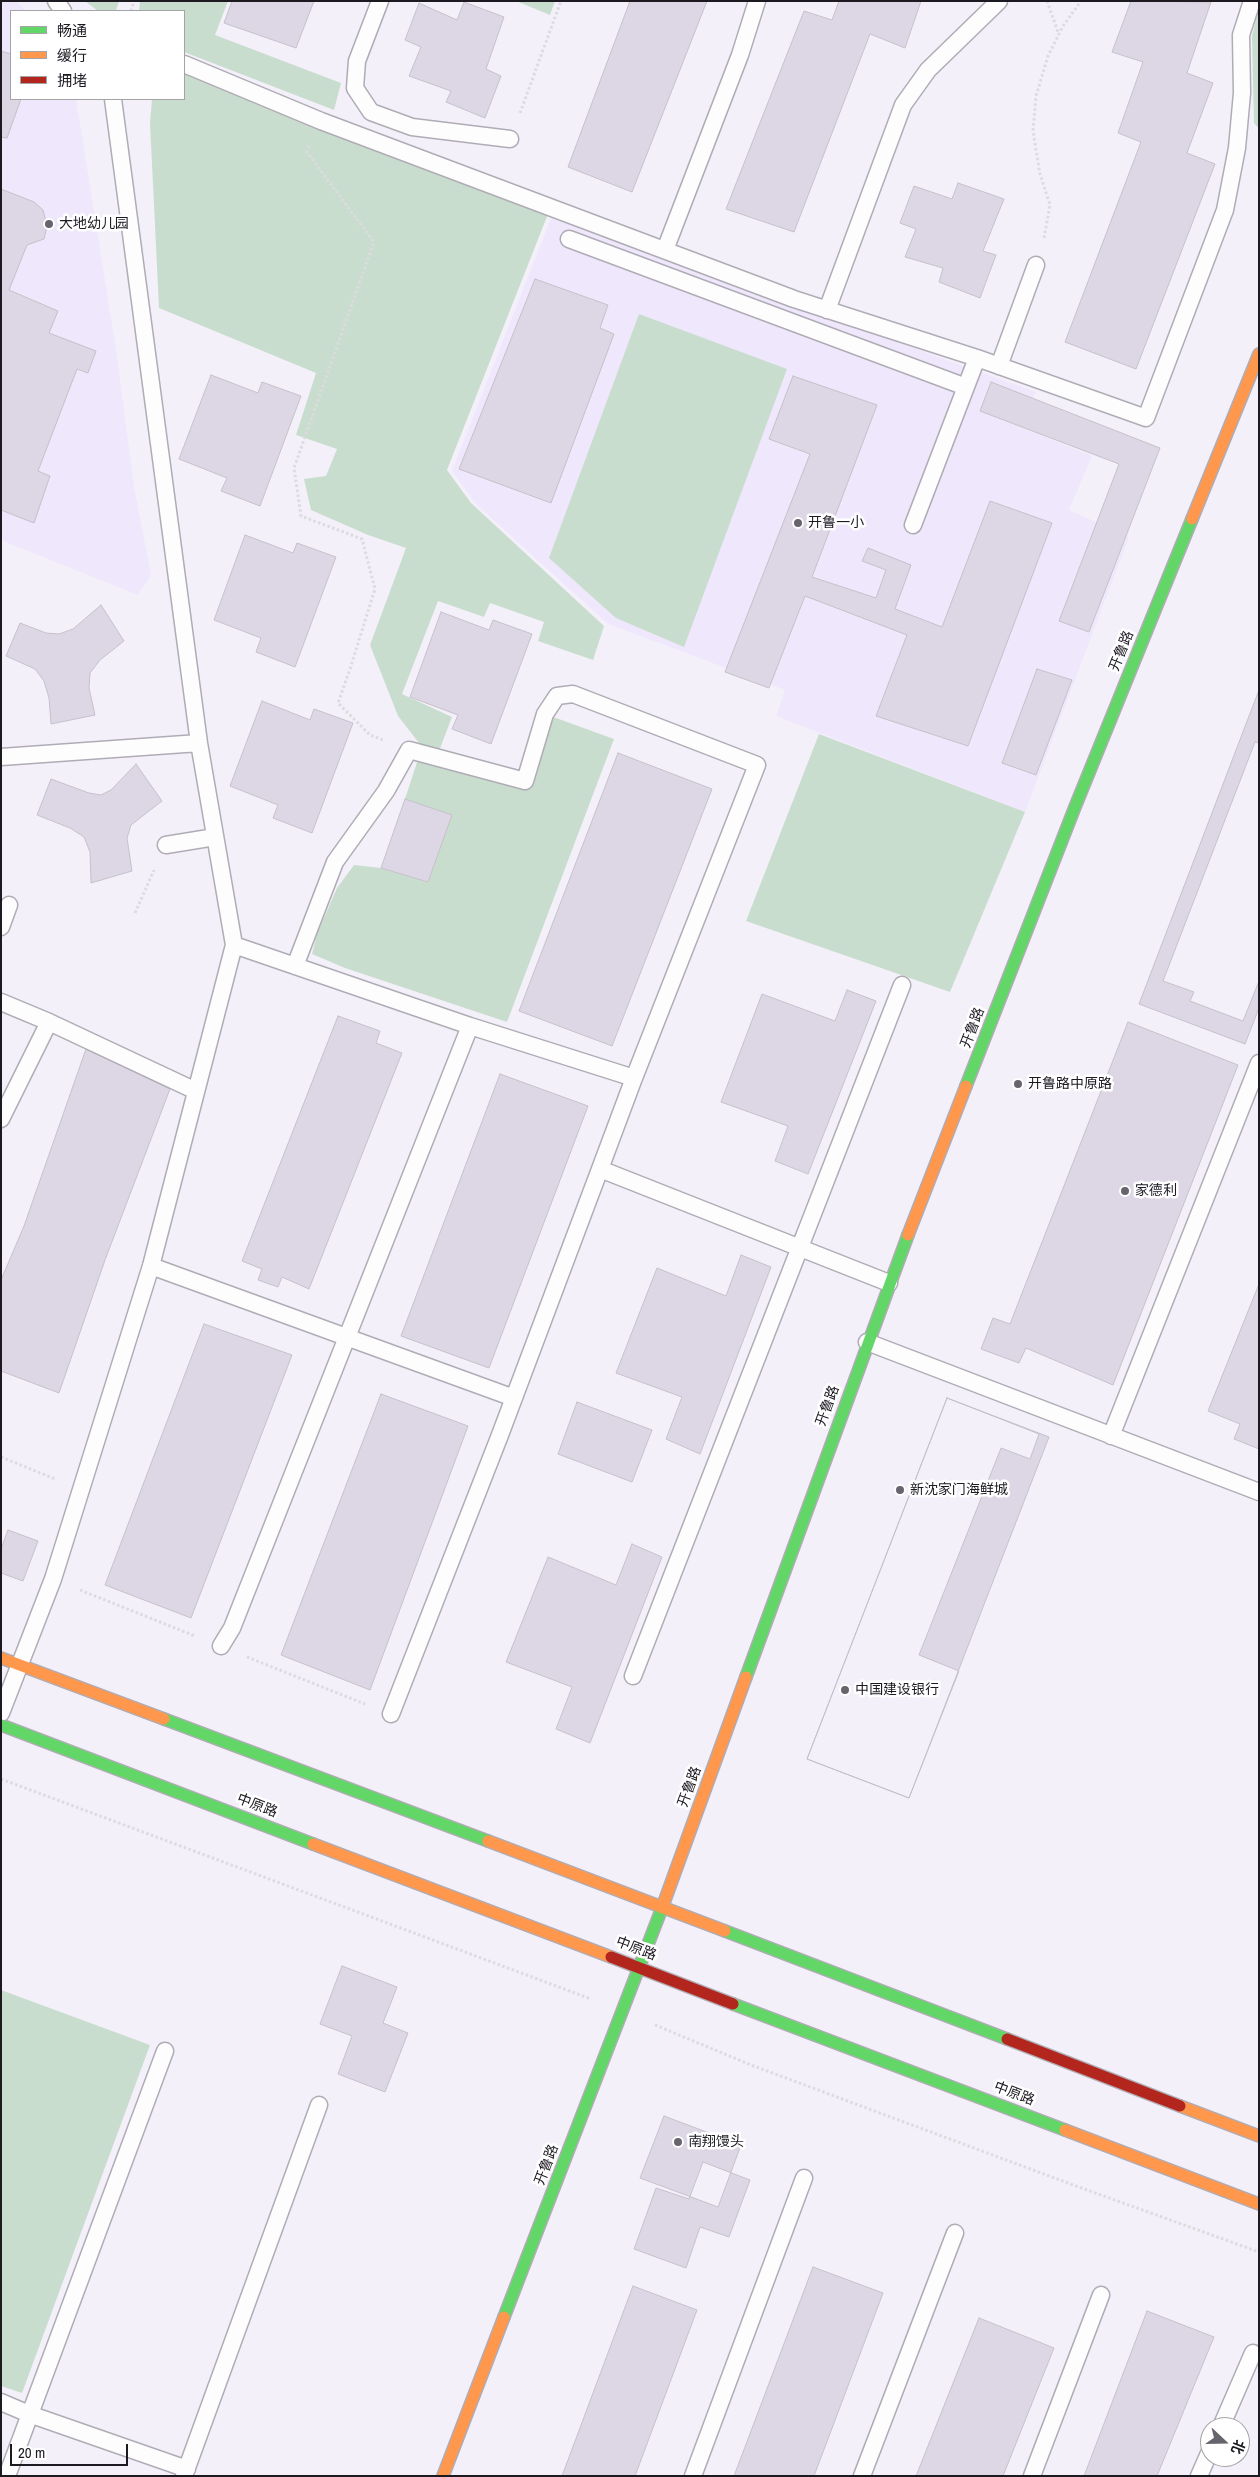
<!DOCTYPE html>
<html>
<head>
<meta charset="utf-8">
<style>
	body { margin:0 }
	#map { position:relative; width:1260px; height:2477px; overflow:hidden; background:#f4f0fa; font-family:"Archivo Narrow","Noto Sans SC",sans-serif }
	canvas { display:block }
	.frame { position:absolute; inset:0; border:2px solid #1c1921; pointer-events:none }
	.legend { position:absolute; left:10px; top:10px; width:175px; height:90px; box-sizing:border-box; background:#fff; border:1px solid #a4a3a6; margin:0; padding:6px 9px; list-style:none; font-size:15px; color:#1c1921 }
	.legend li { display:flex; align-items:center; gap:10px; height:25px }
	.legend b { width:25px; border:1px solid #a4a3a6 }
	.north { position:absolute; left:1200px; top:2417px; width:50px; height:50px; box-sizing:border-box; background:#fff; border:1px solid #a4a3a6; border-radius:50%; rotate:111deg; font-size:14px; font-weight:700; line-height:20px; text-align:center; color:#1c1921 }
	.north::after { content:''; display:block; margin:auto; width:18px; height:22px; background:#68646d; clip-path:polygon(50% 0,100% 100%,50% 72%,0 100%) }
	.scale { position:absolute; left:10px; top:2444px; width:118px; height:22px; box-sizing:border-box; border:2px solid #1c1921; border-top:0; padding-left:6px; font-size:15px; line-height:18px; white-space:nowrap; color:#1c1921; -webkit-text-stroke:4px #fff; paint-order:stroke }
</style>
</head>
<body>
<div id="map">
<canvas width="1260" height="2477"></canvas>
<div class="frame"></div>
<ul class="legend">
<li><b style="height:6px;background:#63d668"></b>畅通</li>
<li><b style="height:6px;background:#ff974d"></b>缓行</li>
<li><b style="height:6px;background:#b3261e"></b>拥堵</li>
</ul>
<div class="north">北</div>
<div class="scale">20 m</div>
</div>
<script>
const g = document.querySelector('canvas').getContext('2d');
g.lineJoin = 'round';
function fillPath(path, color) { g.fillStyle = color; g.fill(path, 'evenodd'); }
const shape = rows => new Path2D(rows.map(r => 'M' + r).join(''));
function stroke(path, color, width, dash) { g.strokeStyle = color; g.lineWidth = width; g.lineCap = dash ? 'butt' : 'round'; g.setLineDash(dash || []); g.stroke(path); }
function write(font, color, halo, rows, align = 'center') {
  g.font = font + ' "Archivo Narrow","Noto Sans SC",sans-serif'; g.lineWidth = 5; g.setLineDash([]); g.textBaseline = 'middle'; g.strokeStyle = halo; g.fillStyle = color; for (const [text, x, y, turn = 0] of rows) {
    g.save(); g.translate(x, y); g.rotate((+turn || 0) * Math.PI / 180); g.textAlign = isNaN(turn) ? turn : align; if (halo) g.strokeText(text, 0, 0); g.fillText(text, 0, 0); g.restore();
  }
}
fillPath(shape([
	[1,1,17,1,26,11,11,11,11,99,76,99,116,349,134,486,151,575,138,595,1,540],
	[551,218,1036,392,1021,427,1092,456,1069,510,1129,537,1025,812,776,716,785,690,608,624,476,504,452,471]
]), '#efe7fc');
fillPath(shape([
	[85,1,119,1,116,11,98,11],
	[140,1,228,1,215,35,341,83,334,110,184,52,184,11,139,11],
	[516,1,555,1,550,15],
	[1259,4,1259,129,1254,123,1252,37],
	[184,72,548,214,447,470,471,503,604,626,593,660,538,641,544,622,490,603,484,617,438,601,402,694,452,717,439,751,419,743,398,716,370,645,406,548,368,535,311,510,304,479,326,476,337,449,296,435,316,373,159,308,150,123,152,99,184,99],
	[639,314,787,369,684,647,616,618,549,558],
	[545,714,614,739,507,1022,345,968,312,954,317,934,337,888,354,865,381,868,428,882,451,815,405,799,420,753,525,781],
	[819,734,1025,812,950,992,746,921],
	[1,1990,150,2045,22,2393,1,2386]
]), '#c9ddce');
const building = shape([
	[232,1,314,1,296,48,224,23,232,1],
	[630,1,707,1,632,192,568,167,630,1],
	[839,1,921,1,905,48,870,34,794,232,726,209,804,11,832,20,839,1],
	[1131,1,1211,2,1187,73,1213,83,1187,153,1215,164,1136,369,1065,342,1141,142,1118,133,1143,62,1112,52,1131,1],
	[464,2,504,17,486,69,501,76,485,118,446,102,451,91,409,76,421,47,405,40,419,3,457,20,464,2],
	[1,51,11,54,11,99,21,99,7,138,1,137,1,51],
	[958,183,1004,199,983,251,996,255,980,298,939,282,943,268,905,257,916,229,900,223,914,186,952,199,958,183],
	[1,189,34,202,43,210,47,226,44,239,27,245,9,290,58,311,49,333,96,351,88,373,77,369,38,471,50,476,34,523,1,510,1,189],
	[535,279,608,305,600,328,614,334,551,503,459,469,535,279],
	[211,375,258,393,262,382,301,396,260,506,221,491,227,478,179,459,211,375],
	[793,376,877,405,812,577,876,598,886,570,862,561,868,548,911,565,895,609,942,627,990,501,1052,523,968,746,876,716,907,635,805,596,769,688,725,672,810,454,769,439,793,376],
	[991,382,1160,448,1089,632,1059,621,1119,464,980,411,991,382],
	[245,535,293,553,297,543,336,557,295,667,256,652,261,638,214,620,245,535],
	[101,605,124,641,100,660,90,673,89,688,95,715,51,724,49,698,44,681,35,669,6,656,20,623,46,633,59,634,73,629,101,605],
	[441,612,489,630,493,620,532,634,491,744,452,729,458,715,410,697,441,612],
	[1037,669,1072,680,1036,775,1002,763,1037,669],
	[1259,690,1259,1008,1245,1044,1139,1004,1259,690],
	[262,701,310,720,314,709,353,723,312,833,273,818,278,805,230,786,262,701],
	[1255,742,1259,743,1259,981,1243,1021,1190,1001,1194,992,1163,981,1255,742],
	[618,753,712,789,612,1046,519,1011,618,753],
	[136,764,162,801,131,825,127,838,132,871,91,883,90,852,84,837,70,828,37,815,51,779,89,793,101,795,111,790,136,764],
	[405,799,452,815,428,882,381,868,405,799],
	[847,990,876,1001,808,1174,775,1161,788,1126,721,1102,762,994,835,1021,847,990],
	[338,1016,380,1031,376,1043,402,1053,309,1289,282,1277,278,1287,258,1280,262,1269,242,1261,338,1016],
	[1128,1022,1238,1065,1113,1385,1026,1348,1019,1363,981,1349,993,1318,1010,1324,1128,1022],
	[86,1049,170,1089,105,1260,59,1393,1,1371,1,1280,24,1226,86,1049],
	[500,1074,588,1106,489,1368,401,1336,500,1074],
	[741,1255,771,1267,700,1454,666,1439,682,1397,616,1373,657,1268,726,1296,741,1255],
	[1259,1284,1259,1449,1234,1439,1240,1424,1208,1411,1259,1284],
	[204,1324,292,1355,191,1618,105,1585,204,1324],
	[381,1394,468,1426,370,1690,281,1655,381,1394],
	[947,1398,1049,1437,909,1798,807,1759,947,1398],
	[947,1398,1039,1434,1030,1459,1001,1448,919,1655,959,1671,909,1798,807,1759,947,1398],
	[577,1402,652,1430,632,1482,558,1454,577,1402],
	[8,1530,38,1541,23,1581,1,1573,1,1549,8,1530],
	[632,1544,662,1557,590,1743,556,1729,572,1687,506,1662,548,1557,616,1585,632,1544],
	[342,1966,397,1987,383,2023,408,2033,385,2092,338,2074,352,2036,320,2024,342,1966],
	[664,2116,741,2145,718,2207,640,2178,664,2116],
	[703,2162,750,2180,729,2237,700,2227,686,2268,634,2249,656,2188,689,2199,703,2162],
	[813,2267,883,2293,814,2476,734,2476,813,2267],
	[633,2286,697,2310,635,2476,562,2476,633,2286],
	[1147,2311,1214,2337,1157,2476,1084,2476,1147,2311],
	[979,2318,1054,2348,1003,2476,916,2476,979,2318]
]);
fillPath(building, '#ddd6e5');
stroke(building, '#c5c1ca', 1);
const lane = shape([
	[56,1,63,11],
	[380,1,357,61,355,88,371,112,412,127,510,139],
	[184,64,321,121,794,299,977,358,1146,418,1225,210,1237,148,1242,93,1241,35,1252,1],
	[113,99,199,743,234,945,470,1026,634,1078,600,1169,889,1283],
	[569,239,966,387],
	[665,250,740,55,757,1],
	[827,310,903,105,928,70,999,1],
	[999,366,1036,265],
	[913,525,977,358],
	[1,757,199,743],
	[166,845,215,837],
	[1,927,9,905],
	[295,966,335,862,386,791,409,750,525,781,545,714,557,696,573,694,757,765,634,1078],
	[1,1002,49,1022,196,1091],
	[1,1119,49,1022],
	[151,1266,514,1398],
	[867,1342,1259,1492],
	[1111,1436,1259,1063],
	[221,1646,232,1628,470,1026],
	[633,1676,902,985],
	[1,1713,53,1579,151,1266,234,945],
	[391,1714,500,1435,600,1169],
	[1,2402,29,2414,187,2469],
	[1221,2427,1253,2353],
	[7,2476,165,2051],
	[184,2476,319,2105],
	[693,2476,804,2178],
	[862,2476,955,2233],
	[1032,2476,1101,2295],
	[1199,2476,1210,2451]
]);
const fast = shape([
	[966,1086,1075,807,1192,519],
	[746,1677,908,1235],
	[164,1719,488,1841],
	[1,1725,313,1844],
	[725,1931,1007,2039],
	[733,2004,1065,2130],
	[504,2317,662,1908]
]);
const slow = shape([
	[1192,519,1259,354],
	[908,1235,966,1086],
	[1,1658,164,1719],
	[488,1841,725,1931],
	[313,1844,611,1957],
	[662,1908,746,1677],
	[1180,2106,1259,2136],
	[1065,2130,1259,2204],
	[443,2476,504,2317]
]);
const jam = shape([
	[611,1957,733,2004],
	[1007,2039,1180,2106]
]);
stroke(lane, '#b0acb5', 19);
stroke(fast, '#b0acb5', 14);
stroke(slow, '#b0acb5', 14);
stroke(jam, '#b0acb5', 14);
stroke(shape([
	[1047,1,1059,35],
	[131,11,134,1],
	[520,113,561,1],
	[309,146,307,152,374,242,294,468,301,516,362,539,375,589,350,669,338,703,370,735,383,740],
	[1044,238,1050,205,1040,174,1033,131,1036,96,1048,56,1063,26,1081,1],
	[135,913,154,870],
	[1,1457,55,1479],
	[80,1590,195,1636],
	[247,1657,365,1704],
	[1,1779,591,1999],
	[655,2025,751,2065,1076,2186,1259,2252]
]), '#dcdbde', 3, [2.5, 2.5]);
stroke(lane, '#fdfdfe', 16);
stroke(fast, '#63d668', 11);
stroke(slow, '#ff974d', 11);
stroke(jam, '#b3261e', 11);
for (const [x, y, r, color] of [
	[49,224,5,"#68646d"],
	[798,523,5,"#68646d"],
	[1018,1084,5,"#68646d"],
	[1125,1191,5,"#68646d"],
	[900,1490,5,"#68646d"],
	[845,1690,5,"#68646d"],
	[678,2142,5,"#68646d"]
]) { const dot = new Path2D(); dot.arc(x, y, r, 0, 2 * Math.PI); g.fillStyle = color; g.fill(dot); stroke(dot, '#fff', 2); }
write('14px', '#1c1921', '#fff', [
	["大地幼儿园",59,224],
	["开鲁一小",808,523],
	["开鲁路中原路",1028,1084],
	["家德利",1135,1191],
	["新沈家门海鲜城",910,1490],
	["中国建设银行",855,1690],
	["南翔馒头",688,2142]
], 'left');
write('14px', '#1c1921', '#fff', [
	["开鲁路",1122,651,-68],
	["开鲁路",973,1028,-69],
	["开鲁路",828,1406,-70],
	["开鲁路",690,1787,-70],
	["中原路",257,1806,21],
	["中原路",636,1949,21],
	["中原路",1014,2094,21],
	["开鲁路",547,2165,-69]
]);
</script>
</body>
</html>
